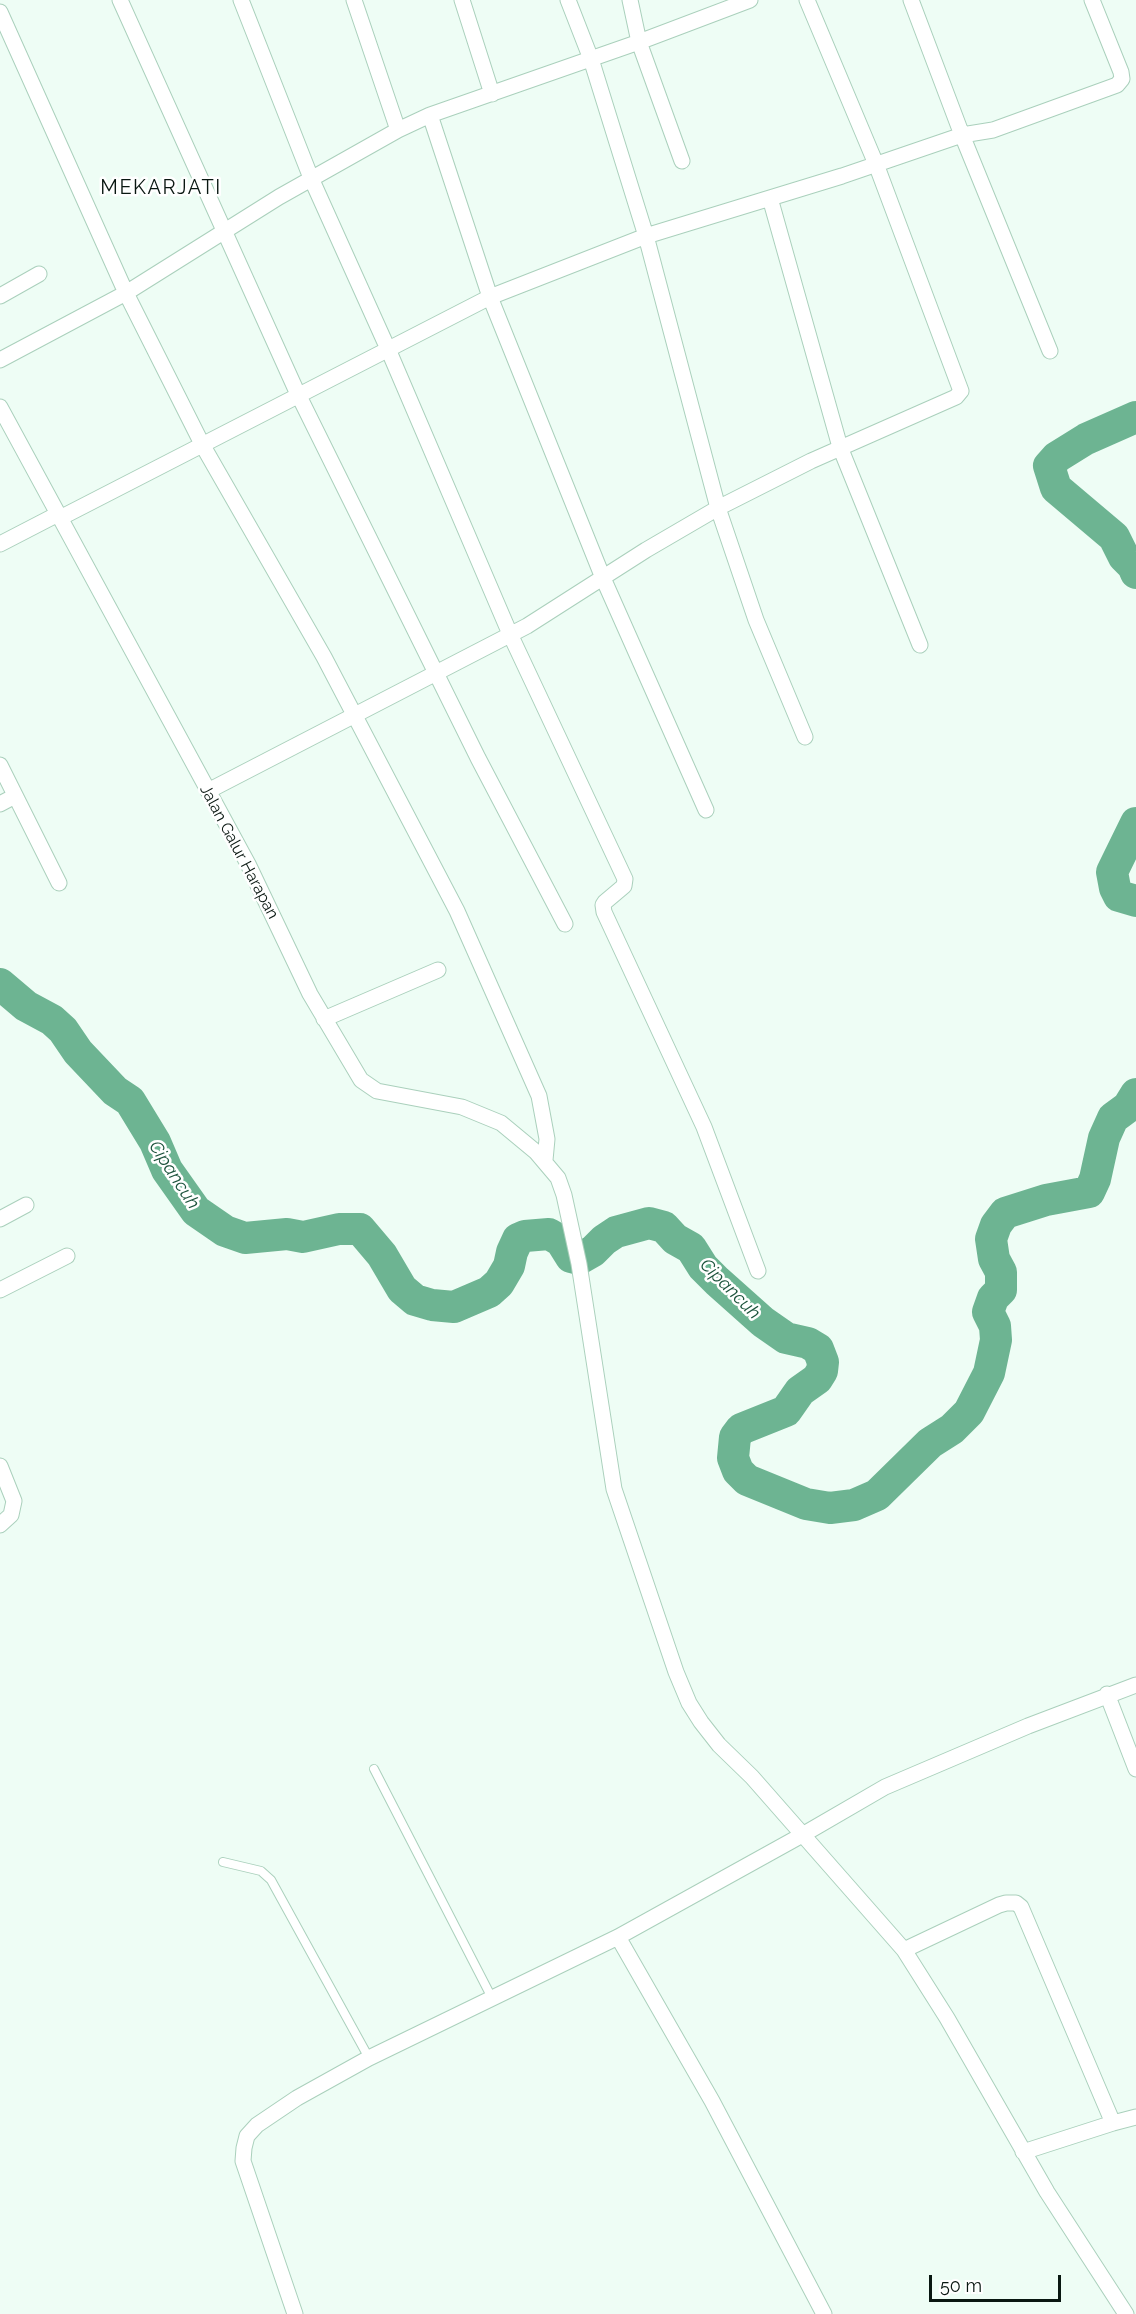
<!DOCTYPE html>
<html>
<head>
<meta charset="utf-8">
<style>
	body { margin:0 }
	#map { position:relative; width:1136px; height:2314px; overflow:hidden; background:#eefdf5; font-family:Raleway,sans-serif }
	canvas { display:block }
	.scale { position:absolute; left:929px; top:2275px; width:132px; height:27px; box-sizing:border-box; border:3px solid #091711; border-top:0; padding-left:8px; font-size:18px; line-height:21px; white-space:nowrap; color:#091711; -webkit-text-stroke:4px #fff; paint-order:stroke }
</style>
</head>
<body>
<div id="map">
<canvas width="1136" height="2314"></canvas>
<div class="scale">50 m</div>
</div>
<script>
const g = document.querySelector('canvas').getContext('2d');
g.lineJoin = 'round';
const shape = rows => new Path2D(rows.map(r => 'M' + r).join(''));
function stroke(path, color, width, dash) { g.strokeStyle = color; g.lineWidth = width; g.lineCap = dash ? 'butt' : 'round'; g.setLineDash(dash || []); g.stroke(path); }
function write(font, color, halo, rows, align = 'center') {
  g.font = font + ' Raleway,sans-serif'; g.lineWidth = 5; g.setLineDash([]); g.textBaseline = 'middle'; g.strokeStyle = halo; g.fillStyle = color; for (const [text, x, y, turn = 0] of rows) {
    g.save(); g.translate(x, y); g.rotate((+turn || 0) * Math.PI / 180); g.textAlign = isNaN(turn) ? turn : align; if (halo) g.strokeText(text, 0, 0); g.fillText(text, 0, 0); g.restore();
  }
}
stroke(shape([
	[1136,417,1086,439,1057,457,1049,466,1056,488,1114,537,1124,557,1133,566,1136,573],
	[1136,823,1112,872,1115,888,1119,896,1136,901],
	[0,984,26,1006,52,1020,63,1030,78,1052,115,1091,130,1101,155,1142,167,1170,196,1211,225,1231,245,1238,287,1234,303,1237,339,1229,360,1229,382,1255,402,1289,415,1300,432,1305,454,1307,489,1292,499,1283,509,1266,512,1252,518,1239,525,1236,549,1234,561,1241,571,1257,579,1259,593,1251,604,1240,616,1232,649,1223,664,1227,675,1239,691,1248,703,1267,717,1281,763,1322,786,1338,808,1343,818,1349,823,1362,822,1371,817,1379,800,1391,786,1411,741,1429,735,1437,733,1458,738,1471,747,1480,806,1504,830,1508,854,1505,877,1495,930,1443,952,1429,969,1412,989,1373,996,1340,995,1326,988,1312,993,1298,1001,1290,1001,1272,994,1259,991,1239,996,1225,1005,1213,1046,1200,1089,1192,1095,1179,1104,1138,1113,1118,1128,1107,1136,1094]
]), '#6db492', 32);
const service = shape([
	[374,1769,492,1998],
	[223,1862,261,1871,271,1880,369,2058]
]);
const minor = shape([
	[120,0,296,390,478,758,565,924],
	[241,0,311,178,388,349,510,634,625,879,624,886,605,902,603,905,604,912,704,1127,758,1271],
	[354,0,398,130],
	[462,0,492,94],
	[568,0,591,59,646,236,718,508,756,620,805,737],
	[630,0,639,42,682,161],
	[911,0,962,135,1050,351],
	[0,12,126,293,203,446,324,657,457,911,539,1096,547,1139,545,1160],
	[430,115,490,297,603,578,706,810],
	[770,198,840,447,920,645],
	[0,296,39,274],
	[0,360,126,293,279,197,398,130,430,115,639,42,750,0],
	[0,407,248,864,310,994,361,1080,377,1091,462,1107,501,1123,536,1152,558,1178,564,1195,579,1264,614,1489,676,1672,689,1703,701,1722,719,1745,752,1777,904,1950,947,2018,1047,2192,1126,2314],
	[60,518,490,297,646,236,842,176,962,135,993,130,1117,85,1122,79,1121,72,1092,0],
	[0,544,58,514],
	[0,765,59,883],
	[208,791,527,626,646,550,718,508,811,461,956,397,961,391,876,164,807,0],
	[0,804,15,796],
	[324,1019,438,970],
	[0,1219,26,1205],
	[0,1290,67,1256],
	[0,1466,14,1501,11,1515,0,1525],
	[1107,1694,1136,1769],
	[618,1937,712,2101,824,2314],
	[904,1950,999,1905,1006,1903,1016,1903,1021,1907,1113,2123,1136,2117],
	[1023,2152,1113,2123],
	[295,2314,243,2161,244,2148,247,2136,257,2125,297,2098,369,2058,618,1937,804,1834,885,1787,1028,1726,1136,1685]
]);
stroke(service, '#aad0bc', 10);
stroke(minor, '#aad0bc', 17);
stroke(service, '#fff', 8);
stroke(minor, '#fff', 15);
write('16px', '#091711', '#fff', [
	["Jalan Galur Harapan",239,852,62]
]);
write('italic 18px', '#1c533c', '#fff', [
	["Cipancuh",174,1175,57],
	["Cipancuh",730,1289,45]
]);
g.letterSpacing = '1.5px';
write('20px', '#091711', '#fff', [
	["MEKARJATI",161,188]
]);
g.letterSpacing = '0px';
</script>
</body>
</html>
